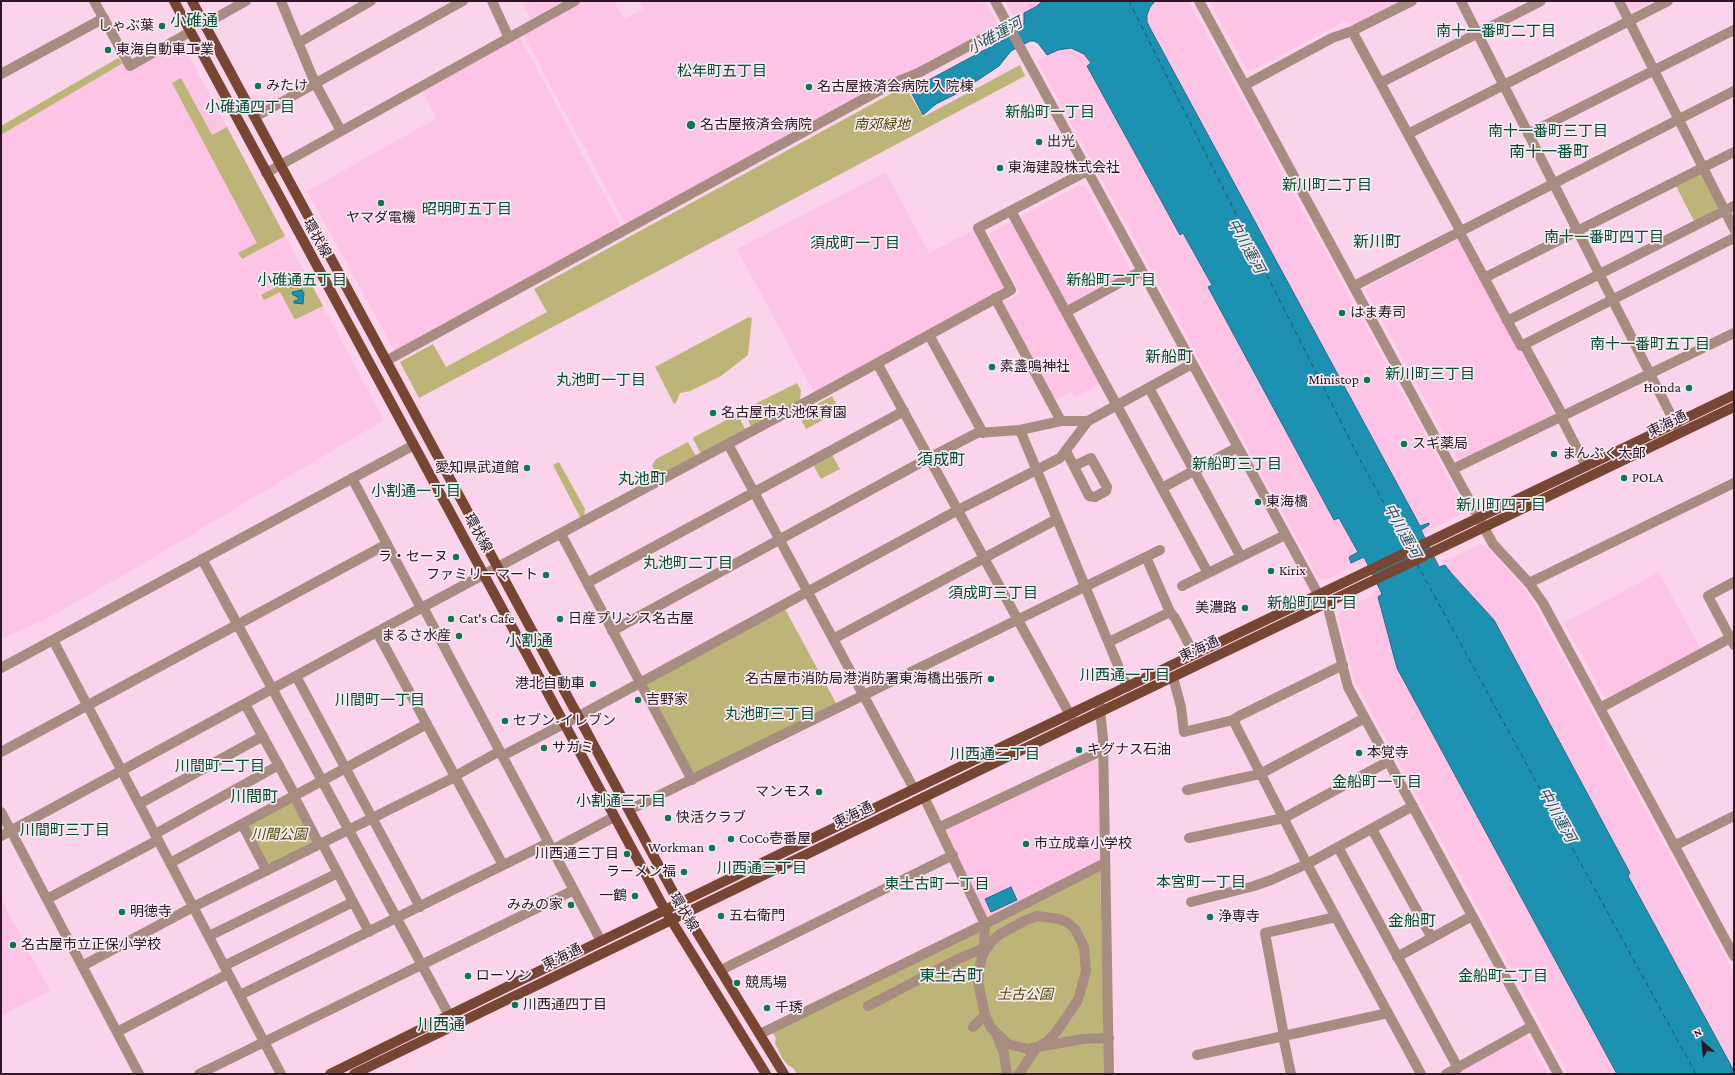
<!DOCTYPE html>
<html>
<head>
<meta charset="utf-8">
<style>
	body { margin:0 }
	#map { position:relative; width:1735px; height:1075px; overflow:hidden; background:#fbd4eb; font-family:"Crimson Pro",serif }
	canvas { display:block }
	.frame { position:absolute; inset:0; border:2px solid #2d1625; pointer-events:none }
	.north { position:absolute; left:1683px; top:1023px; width:40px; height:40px; -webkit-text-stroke:3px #f7eaf1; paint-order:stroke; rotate:333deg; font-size:11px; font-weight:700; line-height:16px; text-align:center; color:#2d1625 }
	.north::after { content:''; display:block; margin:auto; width:14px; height:18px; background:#2d1625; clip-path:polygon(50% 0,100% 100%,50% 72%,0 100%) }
</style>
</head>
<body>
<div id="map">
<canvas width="1735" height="1075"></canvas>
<div class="frame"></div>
<div class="north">N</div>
</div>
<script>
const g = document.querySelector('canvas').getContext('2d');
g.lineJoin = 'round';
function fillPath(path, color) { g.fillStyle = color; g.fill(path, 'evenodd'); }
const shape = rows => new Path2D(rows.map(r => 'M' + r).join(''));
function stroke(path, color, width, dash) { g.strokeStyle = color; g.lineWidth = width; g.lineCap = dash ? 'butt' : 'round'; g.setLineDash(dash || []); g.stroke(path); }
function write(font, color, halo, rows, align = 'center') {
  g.font = font + ' "Crimson Pro","Noto Sans JP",serif'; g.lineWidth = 3.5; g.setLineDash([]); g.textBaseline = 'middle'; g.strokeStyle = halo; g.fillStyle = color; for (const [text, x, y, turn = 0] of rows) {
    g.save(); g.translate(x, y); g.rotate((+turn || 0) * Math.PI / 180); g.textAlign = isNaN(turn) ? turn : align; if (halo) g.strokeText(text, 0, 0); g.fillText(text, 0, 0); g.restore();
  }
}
fillPath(shape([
	[521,1,564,1,531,18],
	[579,1,614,1,624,19,644,9,639,1,985,1,998,25,882,85,627,227,522,33],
	[1005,1,1042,1,1037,6,1024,13,1024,23,1020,29],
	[1155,1,1189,1,1466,510,1464,513,1431,529,1431,531,1424,535,1421,530,1426,527,1425,524,1420,526,1151,30,1147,22,1147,15,1150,7],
	[1214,1,1403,1,1355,25,1343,22,1251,71,1247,70,1210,3],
	[1625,1,1653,1,1634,10,1630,9],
	[520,37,622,228,395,352,307,191,437,118,422,91],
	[180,41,182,43,384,420,127,573,46,619,1,639,1,135,123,63,127,71],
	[1071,48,1084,54,1091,64,1087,66,1180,234,1183,233,1212,285,1208,287,1334,520,1339,517,1358,552,1349,557,1351,563,1364,557,1367,562,1359,566,1358,564,1324,580,1319,579,1037,61,1058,50],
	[886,172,929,253,974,230,1004,285,1002,290,814,392,737,249],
	[1079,185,1085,186,1132,272,1068,306,1020,220,1021,216],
	[1010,222,1014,224,1101,383,1075,397,1072,391,1054,401,1003,302,1020,293,989,234],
	[1460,238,1555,416,1461,460,1457,459,1366,291,1367,287],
	[1481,544,1488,548,1522,586,1532,600,1734,973,1734,1071,1628,876,1630,873,1494,620,1452,574,1444,561],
	[1659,572,1700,648,1607,698,1604,696,1564,623],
	[1380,589,1383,595,1378,597,1398,668,1617,1074,1568,1074,1354,680,1338,615,1341,611,1373,595,1372,593],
	[1098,757,1100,858,1098,862,989,916,986,915,946,829],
	[1,898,50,991,1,1016],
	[1525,1035,1527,1035,1548,1074,1462,1074,1460,1071]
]), '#fdc4e6');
fillPath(shape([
	[118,58,123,63,1,135,1,126],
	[1020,65,1025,76,419,398,400,362,433,344,446,367,547,312,534,289,905,86,923,117],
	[181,78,212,135,227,127,285,236,242,259,238,253,257,243,172,83],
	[1701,174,1718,208,1695,223,1675,184],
	[305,272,323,306,296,319,294,318,280,292,264,300,261,295],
	[749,317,752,318,748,355,721,376,690,391,680,393,676,403,674,404,655,367],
	[797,383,801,391,800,400,751,426,743,410],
	[832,396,840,411,806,429,798,414],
	[736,415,738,415,745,429,701,454,693,439,694,437],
	[688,442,696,456,661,475,655,472,652,465,656,459],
	[832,455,840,469,821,479,813,465],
	[559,462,585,509,584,517,581,519,553,465],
	[785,609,837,705,700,772,693,772,647,686,648,683],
	[292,801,314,841,313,844,273,864,265,863,247,827,248,824],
	[1098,871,1100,871,1105,1074,797,1074,794,1069,787,1064,782,1058,775,1043,776,1038,773,1034,775,1031]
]), '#bcb577');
const water = shape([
	[1042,1,1155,1,1150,7,1147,15,1147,22,1151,30,1420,526,1429,523,1429,525,1421,530,1439,567,1445,565,1452,574,1494,620,1630,873,1628,876,1734,1071,1734,1074,1617,1074,1397,668,1378,597,1382,594,1364,557,1351,563,1349,557,1358,552,1339,518,1334,520,1208,287,1212,285,1183,233,1180,235,1087,66,1091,63,1084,54,1071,48,1058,50,1047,55,1038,43,1034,41,1030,41,1011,51,999,66,960,92,936,104,923,115,910,90,1005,39,1020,29,1024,23,1024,13,1037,6,1042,1],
	[302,290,304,293,303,304,294,303,294,301,298,300,298,297,293,295,292,292,302,290],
	[1011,887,1017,900,991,912,985,899,1011,887]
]);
fillPath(water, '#1d91b1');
stroke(water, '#226c87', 1);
stroke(shape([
	[1129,1,1358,456,1408,547],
	[1417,564,1696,1074]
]), '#265361', 1, [5, 4]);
stroke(shape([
	[94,1,130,66,190,32],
	[281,1,315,83,341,131],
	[492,1,509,38],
	[995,1,1318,594,1327,604,1348,687,1558,1074],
	[1199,1,1493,544,1529,583,1543,603,1734,956],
	[1461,1,1679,431],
	[1619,1,1734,229],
	[205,24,246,1],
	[1352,31,1460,230],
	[298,43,371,1],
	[1,74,104,18],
	[1380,83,1541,1],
	[1245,85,1332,38,1352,31,1412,1],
	[255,117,463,1],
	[1408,134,1668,1],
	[1528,134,1734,30],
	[266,173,575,1],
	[1011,211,1208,573],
	[1459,231,1521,346,1734,238],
	[1484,278,1734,152],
	[1354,286,1734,91],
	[995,298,1061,421],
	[1066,312,1141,271],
	[1507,321,1734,206],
	[929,335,983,433],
	[1524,345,1563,416],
	[386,361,891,84,920,72,1008,25],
	[877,363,1075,724],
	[1149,388,1241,557],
	[1561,417,1586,466],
	[1020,430,1127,687],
	[728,444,914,789],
	[1066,451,1089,496,1095,497,1106,491,1107,487,1091,458,1074,466],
	[1453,469,1734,333],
	[352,478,387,544],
	[1162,488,1238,447],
	[561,534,692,780],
	[202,559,449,1015],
	[1734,582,1708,596,1734,645],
	[587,583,904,411],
	[1529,583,1734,483],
	[1182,586,1285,535],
	[423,607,808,401,1011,290,978,228,1087,171],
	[1170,612,1175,618,1194,654],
	[612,631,929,458,977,433,1020,430,1061,421,1088,421,1192,364],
	[377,632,503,865],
	[833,639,1057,519],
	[53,640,281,1074],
	[1109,642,1170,612,1146,557],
	[1,668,414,445],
	[296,676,420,907],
	[1173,677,1181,707,1184,732,1233,720,1239,716,1343,665],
	[1099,700,1103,739,1109,1074],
	[245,704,295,795],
	[1600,708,1734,636],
	[1233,720,1307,864,1421,1074],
	[1,752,387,544,421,608],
	[502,756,579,716,958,510,1060,458,1088,421],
	[455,776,500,751],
	[1187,790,1260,774,1365,718],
	[294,796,319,844],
	[139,804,263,736],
	[629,810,1160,550],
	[1,812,139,1074],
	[242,824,266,870],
	[940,827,1103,750],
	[1372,829,1432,938],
	[155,834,279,765],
	[1,836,423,607,601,941],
	[1189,838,1284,818,1389,761],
	[322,843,369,932],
	[1674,846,1734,816],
	[1338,847,1458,1068],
	[552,850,614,817],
	[170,863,427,724],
	[47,899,158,840],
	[1191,902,1254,886,1271,880,1307,864,1413,806],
	[209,936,338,873],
	[1397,957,1472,916],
	[82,966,193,907,455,777],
	[224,966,353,902],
	[721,970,953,855],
	[240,995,548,843],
	[868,1006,958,959,984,948,985,924,924,797],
	[973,1027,985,1015],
	[117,1032,228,974],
	[760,1034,985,924,1105,863],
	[997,1035,1004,1054,1007,1074],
	[1283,1036,1291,1074],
	[1284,1036,1265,933,1336,917],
	[1197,1055,1388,1013],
	[199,1074,574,890],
	[1019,1074,1037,1047,1047,1042,1057,1031,1078,1000,1086,971,1084,947,1075,929,1067,922,1059,919,1037,916,1026,920,1000,934,991,942,983,954,979,969,978,982,985,1015,991,1028,1008,1044,1028,1049,1037,1047,1083,1039,1109,1038],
	[1446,1074,1532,1026]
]), '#a98c81', 10);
stroke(shape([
	[174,1,665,910,766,1074],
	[192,1,679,903,784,1074],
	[330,1074,525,978,914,789,1734,395],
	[354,1074,1075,724,1734,407]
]), '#774633', 10);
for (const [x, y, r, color] of [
	[162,26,4,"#0c7852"],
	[108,50,4,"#0c7852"],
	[258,86,4,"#0c7852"],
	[809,87,4,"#0c7852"],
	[691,125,5,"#0c7852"],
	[1039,142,4,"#0c7852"],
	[1000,168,4,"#0c7852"],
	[381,203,4,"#0c7852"],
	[1342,313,4,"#0c7852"],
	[992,367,4,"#0c7852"],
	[1367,380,4,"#0c7852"],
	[1689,388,4,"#0c7852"],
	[713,413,4,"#0c7852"],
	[1404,444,4,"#0c7852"],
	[1554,454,4,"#0c7852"],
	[527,468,4,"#0c7852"],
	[1624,478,4,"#0c7852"],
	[1258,502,4,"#0c7852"],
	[456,557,4,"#0c7852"],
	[1271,571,4,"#0c7852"],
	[546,575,4,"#0c7852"],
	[1245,608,4,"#0c7852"],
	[451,619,4,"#0c7852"],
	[560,619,4,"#0c7852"],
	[459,636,4,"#0c7852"],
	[991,679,4,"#0c7852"],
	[593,684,4,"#0c7852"],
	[638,700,4,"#0c7852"],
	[505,721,4,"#0c7852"],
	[544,748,4,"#0c7852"],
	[1079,750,4,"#0c7852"],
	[1359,753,4,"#0c7852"],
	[819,792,4,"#0c7852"],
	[668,818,4,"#0c7852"],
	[731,839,4,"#0c7852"],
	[1026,844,4,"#0c7852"],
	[712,848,4,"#0c7852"],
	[627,854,4,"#0c7852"],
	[684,872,4,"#0c7852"],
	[635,896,4,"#0c7852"],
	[571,905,4,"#0c7852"],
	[122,912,4,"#0c7852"],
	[721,916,4,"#0c7852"],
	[1210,917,4,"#0c7852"],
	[13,945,4,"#0c7852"],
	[468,976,4,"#0c7852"],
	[737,983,4,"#0c7852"],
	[515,1005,4,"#0c7852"],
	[767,1008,4,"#0c7852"]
]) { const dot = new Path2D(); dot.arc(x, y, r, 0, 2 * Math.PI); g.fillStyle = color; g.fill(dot); stroke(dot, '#f7eaf1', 1.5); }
write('14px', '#2d1625', '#f7eaf1', [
	["しゃぶ葉",154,26,"right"],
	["東海自動車工業",116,50],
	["みたけ",266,86],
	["名古屋掖済会病院 入院棟",817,87],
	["名古屋掖済会病院",700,125],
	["出光",1047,142],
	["東海建設株式会社",1008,168],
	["ヤマダ電機",381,218,"center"],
	["はま寿司",1350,313],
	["素盞鳴神社",1000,367],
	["Ministop",1359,380,"right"],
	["Honda",1681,388,"right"],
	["名古屋市丸池保育園",721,413],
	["スギ薬局",1412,444],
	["まんぷく太郎",1562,454],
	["愛知県武道館",519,468,"right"],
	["POLA",1632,478],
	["東海橋",1266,502],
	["ラ・セーヌ",448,557,"right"],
	["Kirix",1279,571],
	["ファミリーマート",538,575,"right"],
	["美濃路",1237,608,"right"],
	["Cat's Cafe",459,619],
	["日産プリンス名古屋",568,619],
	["まるさ水産",451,636,"right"],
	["名古屋市消防局港消防署東海橋出張所",983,679,"right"],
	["港北自動車",585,684,"right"],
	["吉野家",646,700],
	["セブン-イレブン",513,721],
	["サガミ",552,748],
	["キグナス石油",1087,750],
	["本覚寺",1367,753],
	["マンモス",811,792,"right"],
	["快活クラブ",676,818],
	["CoCo壱番屋",739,839],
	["市立成章小学校",1034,844],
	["Workman",704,848,"right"],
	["川西通三丁目",619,854,"right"],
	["ラーメン福",676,872,"right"],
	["一鶴",627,896,"right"],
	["みみの家",563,905,"right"],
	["明徳寺",130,912],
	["五右衛門",729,916],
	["浄専寺",1218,917],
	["名古屋市立正保小学校",21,945],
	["ローソン",476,976],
	["競馬場",745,983],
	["川西通四丁目",523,1005],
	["千琇",775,1008]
], 'left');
write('italic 14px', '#504702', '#f7eaf1', [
	["南郊緑地",882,125],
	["川間公園",279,835],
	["土古公園",1025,995]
]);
write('14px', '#2d1625', '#f7eaf1', [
	["環状線",317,238,61],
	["東海通",1667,424,-26],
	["環状線",478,533,61],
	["東海通",1199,649,-25],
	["東海通",853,815,-26],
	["環状線",684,912,59],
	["東海通",562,957,-26]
]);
write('15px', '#054e34', '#f7eaf1', [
	["南十一番町二丁目",1496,31],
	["松年町五丁目",722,71],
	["小碓通四丁目",250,107],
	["新船町一丁目",1050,112],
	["南十一番町三丁目",1548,131],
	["新川町二丁目",1327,185],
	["昭明町五丁目",467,209],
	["南十一番町四丁目",1604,237],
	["須成町一丁目",855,243],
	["小碓通五丁目",302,280],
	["新船町二丁目",1111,280],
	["南十一番町五丁目",1650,344],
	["新川町三丁目",1430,374],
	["丸池町一丁目",601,380],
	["新船町三丁目",1237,464],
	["小割通一丁目",416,491],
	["新川町四丁目",1501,505],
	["丸池町二丁目",688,563],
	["須成町三丁目",993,593],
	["新船町四丁目",1312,603],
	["川西通一丁目",1125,675],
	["川間町一丁目",380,700],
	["丸池町三丁目",770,714],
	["川西通二丁目",995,754],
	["川間町二丁目",220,766],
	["金船町一丁目",1377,782],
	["小割通三丁目",621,801],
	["川間町三丁目",65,830],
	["川西通三丁目",762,868],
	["本宮町一丁目",1201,882],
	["東土古町一丁目",937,884],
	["金船町二丁目",1503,976]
]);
write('italic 15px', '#265361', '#f7eaf1', [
	["小碓運河",995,36,-29],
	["中川運河",1246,246,61],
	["中川運河",1402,531,61],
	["中川運河",1557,815,61]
]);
write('16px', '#054e34', '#f7eaf1', [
	["小碓通",194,21],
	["南十一番町",1549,152],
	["新川町",1377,242],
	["新船町",1169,357],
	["須成町",941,460],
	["丸池町",642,479],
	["小割通",529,641],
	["川間町",254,797],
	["金船町",1412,921],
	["東土古町",951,976],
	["川西通",441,1025]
]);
</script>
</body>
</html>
